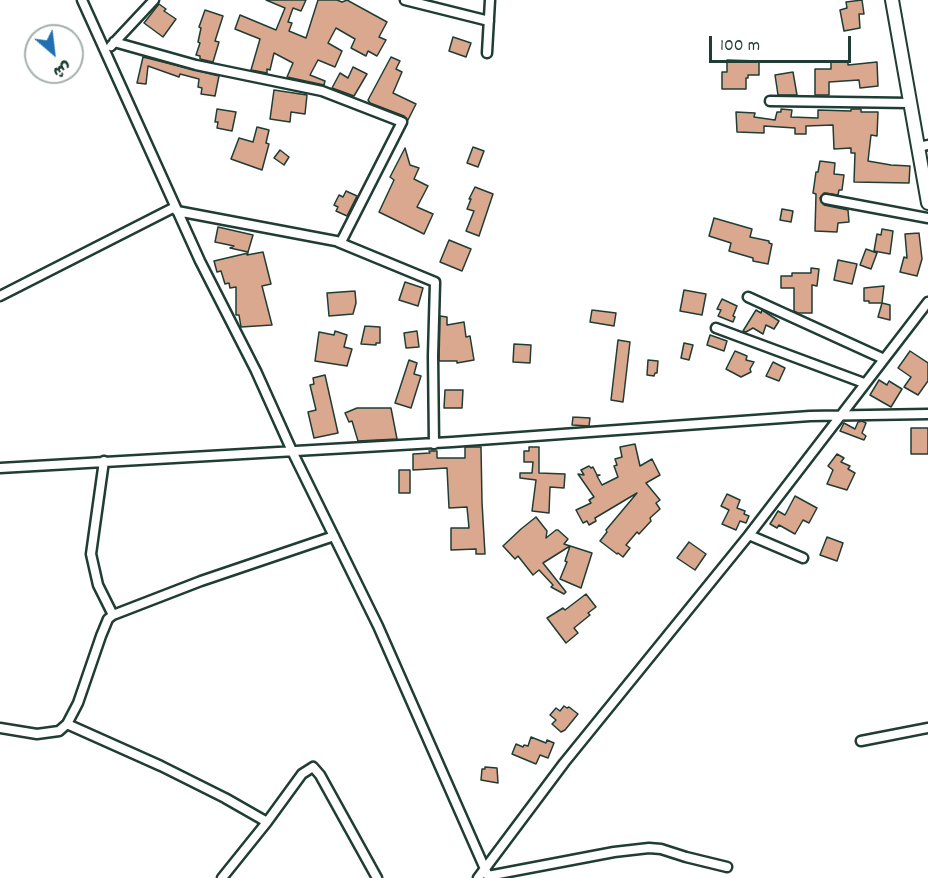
<!DOCTYPE html>
<html>
<head>
<meta charset="utf-8">
<style>
	body { margin:0 }
	#map { position:relative; width:928px; height:878px; overflow:hidden; background:#fff; font-family:Dekko,"Playpen Sans Arabic",sans-serif }
	canvas { display:block }
	.north { position:absolute; left:24px; top:24px; width:60px; height:60px; box-sizing:border-box; background:#fff; border:2px solid #a5b1ae; border-radius:50%; rotate:152deg; font-size:16px; font-weight:700; line-height:24px; text-align:center; color:#1f3d34 }
	.north::after { content:''; display:block; margin:auto; width:21px; height:27px; background:#1f6fb2; clip-path:polygon(50% 0,100% 100%,50% 72%,0 100%) }
	.scale { position:absolute; left:709px; top:36px; width:142px; height:27px; box-sizing:border-box; border:3px solid #1f3d34; border-top:0; padding-left:8px; font-size:18px; line-height:21px; white-space:nowrap; color:#1f3d34; -webkit-text-stroke:4px #fff; paint-order:stroke }
</style>
</head>
<body>
<div id="map">
<canvas width="928" height="878"></canvas>
<div class="north">ش</div>
<div class="scale">100 m</div>
</div>
<script>
const g = document.querySelector('canvas').getContext('2d');
g.lineJoin = 'round';
function fillPath(path, color) { g.fillStyle = color; g.fill(path, 'evenodd'); }
const shape = rows => new Path2D(rows.map(r => 'M' + r).join(''));
function stroke(path, color, width, dash) { g.strokeStyle = color; g.lineWidth = width; g.lineCap = dash ? 'butt' : 'round'; g.setLineDash(dash || []); g.stroke(path); }
const building = shape([
	[266,0,306,0,301,11,293,8,288,22,292,23,289,31,306,38,318,0,337,0,342,2,347,0,387,22,379,37,386,40,377,56,368,51,366,56,351,48,355,39,336,28,328,43,342,51,335,67,318,60,310,75,325,81,324,85,287,77,293,63,274,53,270,70,267,69,267,73,251,70,260,39,235,29,240,15,276,30,285,8,266,0],
	[862,0,864,14,859,14,860,28,844,31,840,10,847,8,846,2,862,0],
	[159,4,166,9,164,11,176,19,163,37,144,23,159,4],
	[205,10,223,16,215,41,219,42,213,62,200,59,200,56,196,55,200,43,198,42,201,28,199,27,205,10],
	[453,37,471,43,466,57,449,51,453,37],
	[143,57,219,76,215,96,201,94,202,88,198,87,199,79,180,74,179,77,148,66,146,84,137,83,143,57],
	[391,57,400,61,396,69,402,72,393,93,416,104,408,120,404,116,370,103,368,100,391,57],
	[727,60,759,61,759,75,748,75,748,78,746,78,746,89,722,89,722,72,727,72,727,60],
	[848,61,848,65,877,62,878,86,860,88,859,80,829,82,829,95,815,95,815,69,831,69,831,62,848,61],
	[353,67,367,74,354,96,332,88,340,73,348,78,353,67],
	[793,72,797,95,778,95,775,75,793,72],
	[274,90,307,95,305,114,291,112,290,122,270,119,274,90],
	[217,109,236,112,232,131,217,128,218,122,215,122,217,109],
	[781,109,792,110,791,117,818,118,818,110,851,111,851,109,861,109,861,112,878,112,877,136,871,135,868,161,891,165,910,166,909,183,854,182,855,153,851,153,851,148,834,149,833,125,806,126,806,134,795,134,795,128,764,126,764,133,737,132,736,112,755,113,754,117,775,120,777,112,781,112,781,109],
	[257,127,269,130,266,143,269,144,262,170,231,159,239,138,253,142,257,127],
	[473,147,484,151,478,167,467,163,473,147],
	[405,148,410,165,419,168,414,179,428,186,417,207,433,214,424,234,379,212,394,180,390,177,405,148],
	[280,150,289,157,284,165,274,158,280,150],
	[820,161,835,163,834,174,844,175,842,190,839,190,838,195,824,193,820,198,824,205,848,210,849,222,838,223,837,232,815,231,816,194,813,193,816,172,818,172,820,161],
	[475,187,493,194,479,236,466,231,474,211,467,209,471,199,469,199,475,187],
	[346,191,357,196,347,216,336,211,338,207,334,205,339,195,343,197,346,191],
	[782,209,793,211,791,222,780,220,782,209],
	[714,218,752,229,750,237,769,241,769,243,772,244,768,264,753,261,753,258,729,251,731,243,709,236,714,218],
	[218,227,253,235,248,252,230,248,234,246,215,242,218,227],
	[882,229,893,231,890,254,874,251,877,234,881,235,882,229],
	[919,233,922,259,917,276,900,272,904,257,907,258,905,234,919,233],
	[449,240,471,249,462,271,440,262,449,240],
	[866,249,877,253,871,269,860,265,866,249],
	[263,252,271,284,262,286,272,325,241,327,239,315,236,315,236,287,230,288,229,283,225,284,221,271,217,272,214,261,248,253,247,255,263,252],
	[838,260,857,264,852,284,834,280,838,260],
	[811,268,819,269,817,286,812,285,812,313,798,313,794,311,794,288,781,288,781,276,792,276,792,273,811,273,811,268],
	[405,282,423,288,418,306,399,300,405,282],
	[884,286,882,303,869,303,869,301,864,301,864,288,884,286],
	[684,290,706,294,702,315,680,311,684,290],
	[355,291,356,303,353,314,329,316,327,293,355,291],
	[722,299,737,306,733,316,735,317,733,322,718,316,721,310,717,309,722,299],
	[882,303,890,305,890,320,878,317,882,303],
	[592,310,616,313,614,326,590,322,592,310],
	[756,310,761,313,762,310,779,321,774,329,766,325,763,334,753,328,746,332,743,331,756,310],
	[440,316,447,317,447,325,464,322,466,337,470,336,474,360,457,363,457,361,439,361,440,316],
	[365,326,380,327,380,343,376,343,376,345,361,344,365,326],
	[335,331,347,335,344,347,352,349,347,366,315,361,319,332,334,335,335,331],
	[417,331,419,347,406,348,404,333,417,331],
	[710,335,727,341,724,351,707,345,710,335],
	[618,340,630,342,623,402,611,400,618,340],
	[684,343,693,345,689,360,681,358,684,343],
	[514,344,531,345,530,363,513,362,514,344],
	[735,351,747,356,746,360,754,362,750,369,751,372,741,377,726,369,735,351],
	[910,351,928,363,928,381,918,395,904,387,911,377,898,368,910,351],
	[409,360,417,363,414,374,421,376,411,408,395,403,409,360],
	[648,360,658,361,657,373,655,373,654,376,647,375,648,360],
	[773,362,785,368,779,381,766,376,773,362],
	[325,375,338,433,314,438,308,412,316,410,310,385,314,384,313,378,325,375],
	[879,380,887,385,889,381,902,389,891,407,870,395,879,380],
	[445,390,463,390,462,408,444,408,445,390],
	[357,408,391,408,397,439,358,441,352,421,349,422,345,413,357,408],
	[573,417,590,418,589,426,572,425,573,417],
	[862,421,866,423,862,433,866,436,864,440,840,431,844,423,855,429,858,422,862,421],
	[911,428,928,428,928,454,911,454,911,428],
	[635,444,640,466,652,459,660,475,646,483,660,500,656,503,660,509,650,518,651,521,639,534,637,532,626,545,630,548,623,557,618,553,617,554,600,541,607,532,606,530,637,493,595,518,596,521,589,525,587,521,583,523,576,510,591,503,589,500,594,497,578,474,584,475,581,470,589,466,591,468,593,467,597,475,600,475,597,476,602,485,618,477,614,466,617,465,615,459,622,457,620,447,635,444],
	[465,447,481,447,482,502,485,554,476,554,476,549,451,550,451,528,469,528,467,507,449,508,447,468,413,470,413,454,430,453,429,451,437,451,437,458,465,458,465,447],
	[529,447,539,447,539,473,565,474,564,488,550,487,549,513,532,511,536,480,520,478,520,473,532,473,533,462,524,462,524,451,529,451,529,447],
	[837,454,844,458,841,462,850,466,848,469,855,473,847,490,827,484,833,470,828,466,837,454],
	[399,470,410,470,410,493,399,493,399,470],
	[727,494,740,500,737,508,745,511,744,514,749,516,746,523,740,521,736,530,722,524,729,510,721,506,727,494],
	[795,496,817,508,809,523,803,520,795,534,779,525,777,528,770,524,778,511,785,515,795,496],
	[536,517,547,531,546,538,556,530,558,530,568,539,564,544,592,553,581,588,560,579,567,562,565,561,570,546,543,563,566,592,564,594,551,587,553,585,539,570,533,575,518,556,515,559,503,546,521,529,536,517],
	[827,537,843,543,837,561,820,555,827,537],
	[689,542,706,554,695,570,677,558,689,542],
	[586,594,596,607,588,613,590,615,574,628,578,633,566,643,547,618,563,608,565,610,586,594],
	[564,706,567,708,569,707,578,714,565,730,561,732,552,724,556,720,550,715,556,708,560,711,564,706],
	[531,737,546,743,547,740,554,743,548,758,540,755,536,764,512,754,516,744,523,747,524,745,528,746,531,737],
	[485,767,497,768,498,783,481,780,482,769,485,769,485,767]
]);
fillPath(building, '#daa88e');
stroke(building, '#1f3d34', 1.5);
const street = shape([
	[82,0,200,261,256,371,292,451,378,626,489,878],
	[405,0,489,21],
	[114,42,196,65,322,91,402,122,341,242,177,211],
	[111,46,154,0],
	[487,53,490,0],
	[770,101,910,103],
	[918,147,928,145],
	[826,199,928,218],
	[338,242,435,282,433,356,434,444],
	[0,296,175,207],
	[748,297,884,359],
	[716,328,864,383],
	[104,461,91,554,98,585,113,615],
	[0,468,452,442,810,416,928,414],
	[749,535,803,558],
	[67,724,161,766,225,798,267,822],
	[0,728,37,734,59,731,67,724,78,703,101,636,108,619,113,615,201,581,334,536],
	[861,741,928,728],
	[488,876,614,852,649,848,661,849,686,857,727,867],
	[222,878,267,822,302,774,313,767,320,775,377,878],
	[478,878,564,763,749,535,928,302]
]);
const secondary = shape([
	[892,0,928,203]
]);
stroke(street, '#1f3d34', 13);
stroke(secondary, '#1f3d34', 16);
stroke(street, '#fff', 8);
stroke(secondary, '#fff', 12);
</script>
</body>
</html>
